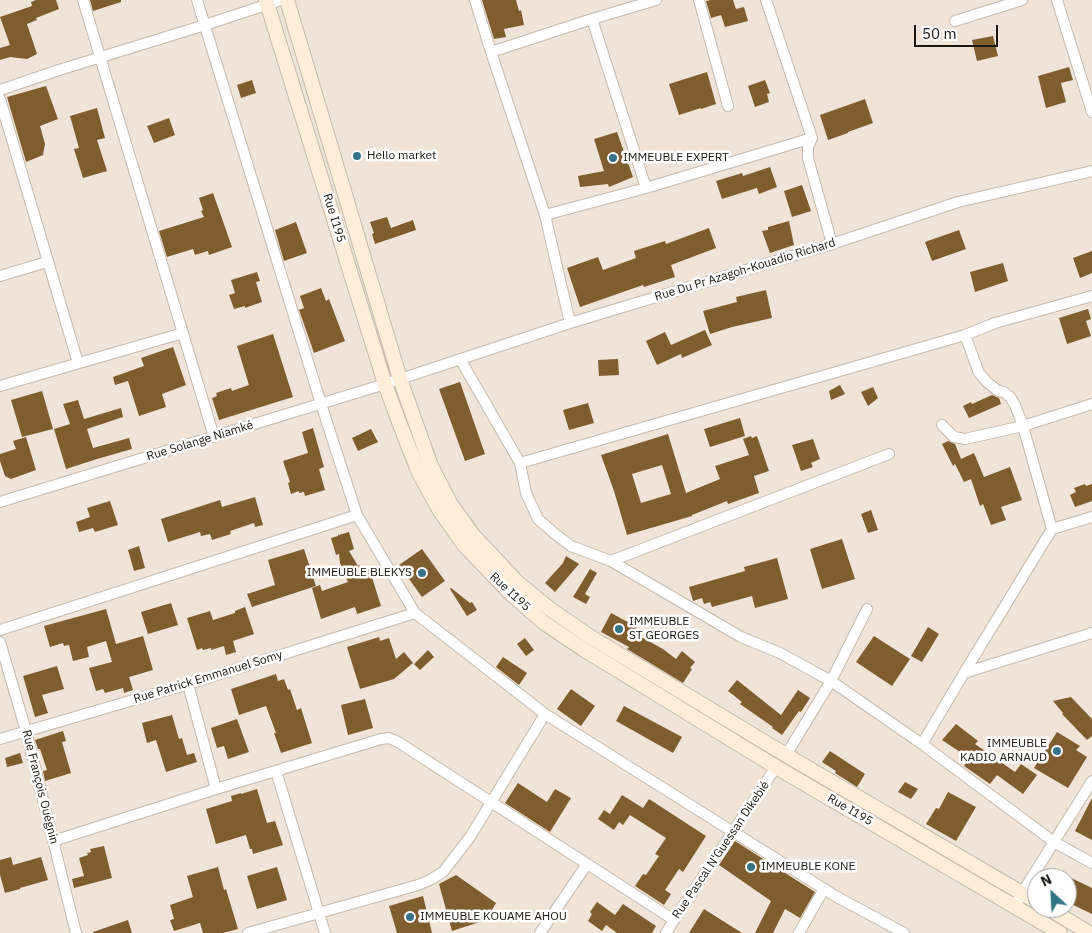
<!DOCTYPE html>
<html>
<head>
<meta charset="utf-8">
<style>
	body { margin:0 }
	#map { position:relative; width:1092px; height:933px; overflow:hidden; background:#efe4d7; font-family:"IBM Plex Sans",sans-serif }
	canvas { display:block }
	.north { position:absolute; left:1027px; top:868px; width:50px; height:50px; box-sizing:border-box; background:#fff; border:1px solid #a3a2a0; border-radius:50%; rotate:335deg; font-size:14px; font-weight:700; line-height:20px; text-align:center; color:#1a1611 }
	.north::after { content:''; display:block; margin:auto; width:18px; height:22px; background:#347488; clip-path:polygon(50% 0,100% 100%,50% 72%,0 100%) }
	.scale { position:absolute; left:914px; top:25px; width:84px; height:22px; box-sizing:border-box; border:2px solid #1a1611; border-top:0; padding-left:6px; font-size:15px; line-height:18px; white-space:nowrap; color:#1a1611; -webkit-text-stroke:4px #fff; paint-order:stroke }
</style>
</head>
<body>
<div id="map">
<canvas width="1092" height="933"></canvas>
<div class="north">N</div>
<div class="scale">50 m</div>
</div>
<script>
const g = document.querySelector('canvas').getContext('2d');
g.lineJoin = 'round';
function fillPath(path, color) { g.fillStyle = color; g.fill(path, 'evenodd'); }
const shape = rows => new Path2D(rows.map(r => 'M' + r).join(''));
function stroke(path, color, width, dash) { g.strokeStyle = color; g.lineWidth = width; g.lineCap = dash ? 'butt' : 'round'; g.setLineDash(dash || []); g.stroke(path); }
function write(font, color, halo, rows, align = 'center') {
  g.font = font + ' "IBM Plex Sans",sans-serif'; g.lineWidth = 5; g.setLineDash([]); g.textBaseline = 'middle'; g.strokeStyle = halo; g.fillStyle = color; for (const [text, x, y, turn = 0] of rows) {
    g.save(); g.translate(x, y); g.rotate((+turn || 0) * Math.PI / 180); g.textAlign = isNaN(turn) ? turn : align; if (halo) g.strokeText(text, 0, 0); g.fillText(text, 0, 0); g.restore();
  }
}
fillPath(shape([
	[36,0,56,0,59,9,36,18,37,20,27,24,37,54,27,59,10,57,0,60,0,48,10,45,0,17,32,6,31,2],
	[90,0,121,0,121,2,93,11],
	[482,0,516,0,519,11,521,10,524,25,504,29,506,37,494,39],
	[711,0,733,0,736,9,744,7,748,21,725,27,721,15,711,18,706,1],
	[993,36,998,56,977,61,972,40],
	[1069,67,1073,80,1061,83,1066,102,1046,108,1038,76],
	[707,72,716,104,701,109,701,108,679,115,669,84],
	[252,80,256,93,241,98,237,85],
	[765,80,770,93,767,94,769,102,755,107,748,86],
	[46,86,58,119,40,126,45,144,43,155,26,162,7,97],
	[865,99,873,123,848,132,848,133,828,140,820,115],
	[97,108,105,138,97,140,107,171,83,178,74,149,79,148,70,116],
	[169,118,175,135,154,143,147,126],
	[617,132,633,177,609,187,608,184,580,187,578,176,604,171,594,139],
	[770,167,777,187,759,194,757,188,722,199,716,181,742,173,743,176],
	[802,185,811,211,792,217,784,191],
	[213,193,232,247,209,255,208,251,195,255,193,249,167,257,159,231,204,217,201,211,203,210,199,198],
	[387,217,391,228,413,220,416,230,375,244,372,234,374,233,370,222],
	[789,221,794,245,770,253,762,231,768,230,768,227],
	[296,222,307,253,284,261,275,230],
	[709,228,716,248,671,265,675,277,644,287,643,285,580,307,567,268,598,257,603,270,636,258,634,251,665,241,666,244],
	[959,230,966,249,932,261,925,242],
	[1092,251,1092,273,1080,278,1073,258],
	[1003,263,1008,281,975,292,970,272],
	[257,272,260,281,256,282,262,302,245,308,245,306,234,309,229,295,235,293,231,280],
	[321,288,326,301,329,299,345,341,314,353,299,310,304,308,300,296],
	[766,290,772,318,732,327,710,334,703,311,737,302,736,297],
	[1088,309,1091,319,1086,321,1091,336,1067,344,1059,318],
	[705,330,712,345,682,358,681,354,657,365,646,341,665,332,671,345],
	[273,334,293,397,219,420,212,398,217,396,216,393,231,388,232,391,249,385,237,346],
	[173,347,186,385,162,394,166,407,139,416,128,381,115,385,113,377,144,366,141,358],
	[618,359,619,375,599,376,598,360],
	[460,382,485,454,465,461,439,389],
	[840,385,845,394,831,400,829,391],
	[873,387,878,398,868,406,861,392],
	[42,391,53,429,22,437,11,400],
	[992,395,999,398,1001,404,969,418,963,406,971,402,972,404],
	[78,400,84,419,121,408,123,417,87,429,93,448,129,438,132,449,97,459,66,469,54,429,70,424,63,404],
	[588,403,594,423,569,430,563,410],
	[740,418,745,436,710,447,704,429],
	[313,428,324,467,319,469,325,490,305,496,304,492,299,493,299,491,291,494,288,483,290,482,283,461,308,453,302,432],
	[371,429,378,442,358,451,352,438],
	[668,434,686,493,720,479,715,466,749,455,743,439,751,436,752,438,757,436,769,471,754,476,759,493,728,504,727,501,692,515,692,516,627,535,614,491,601,455],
	[662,465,671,494,641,503,632,474],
	[26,437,36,470,11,479,5,476,0,461,0,454,16,449,13,441],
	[813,439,820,459,811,463,813,467,801,471,792,445],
	[948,441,955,444,961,459,974,453,984,477,1010,467,1022,500,1001,507,1006,520,991,525,983,504,980,506,971,479,964,482,955,464,953,466,942,444],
	[1085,484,1086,486,1092,484,1092,501,1075,507,1070,495,1076,492,1074,488],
	[255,497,263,525,255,527,254,523,230,531,231,534,212,540,210,534,201,536,200,532,168,542,161,519,220,500,222,507],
	[110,501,118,525,95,532,93,528,79,532,76,522,90,517,87,508],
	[871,510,878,530,868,533,861,514],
	[349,532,354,549,349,551,358,566,360,565,361,570,369,568,381,606,357,614,355,607,321,619,312,588,320,585,322,591,348,582,340,563,339,554,336,555,331,538,338,536,338,534,339,535],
	[842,539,855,579,822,589,810,549],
	[139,546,145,568,134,571,128,550],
	[304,549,316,586,252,607,247,594,275,585,268,560],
	[422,549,445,581,422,597,399,565],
	[566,556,579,564,555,592,545,583,563,563],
	[777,558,788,599,755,608,752,596,712,607,710,602,704,604,702,598,693,601,689,587,745,571,744,567],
	[590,569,597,573,585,594,590,597,586,604,573,597],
	[451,588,470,603,472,602,477,610,467,616,450,589],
	[171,603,178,625,148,634,141,612],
	[245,607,254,634,233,641,236,652,226,655,224,646,211,650,211,648,203,650,202,648,197,650,187,618,210,611,213,620,235,613,235,611],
	[106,609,116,644,143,636,153,670,129,677,133,690,124,693,123,688,105,693,103,689,96,691,89,668,112,662,106,641,87,647,89,657,73,661,69,645,64,646,63,643,50,647,44,626],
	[611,613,637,627,634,633,663,649,676,659,682,651,695,662,690,668,692,669,683,683,627,649,629,647,601,632],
	[928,627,939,634,922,662,911,656],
	[874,636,910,659,892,686,856,662],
	[379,637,380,641,389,638,396,659,404,652,413,663,394,679,360,689,347,647],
	[525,638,534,650,526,656,517,644],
	[428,650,434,657,420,670,414,664],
	[503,657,527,673,519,685,496,667],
	[57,666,64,689,42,695,48,713,35,717,23,676],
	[276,674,278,681,284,679,288,690,290,689,297,710,301,708,312,743,281,753,274,733,276,733,266,706,239,715,231,689],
	[737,680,781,715,798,690,810,698,801,712,799,711,782,735,772,728,773,727,740,704,742,702,728,691],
	[571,689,595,706,581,726,557,709],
	[1071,697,1092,719,1092,736,1087,740,1062,714,1063,713,1053,701],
	[365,699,373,728,348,735,341,705],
	[624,706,682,737,673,753,616,721],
	[172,715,179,739,182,738,187,755,194,753,197,762,166,772,156,740,147,743,142,723],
	[237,719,249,752,228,759,224,746,217,748,211,728],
	[956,724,978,741,975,744,1015,772,1021,764,1037,775,1023,794,997,775,990,784,964,766,969,758,942,740],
	[63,731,66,741,62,742,71,773,45,781,43,771,47,770,40,749,38,749,35,740],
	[1057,732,1080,746,1076,750,1087,757,1068,788,1034,768],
	[830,751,865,774,857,787,835,773,836,771,822,762],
	[20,753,23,763,7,767,5,758],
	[905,782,918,789,911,799,898,792],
	[518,783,547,802,555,789,571,798,550,832,505,803],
	[257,789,267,823,275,821,283,845,253,854,252,849,250,849,246,835,216,844,206,809,232,801,231,796,241,793,241,794],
	[948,792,976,807,956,841,926,824,936,808,939,809],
	[622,795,643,808,649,799,706,836,683,872,679,869,665,890,671,894,664,905,635,886,643,874,646,875,659,856,655,854,666,838,630,815,623,825,619,822,614,830,598,819,604,810,610,814],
	[1092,798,1092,840,1075,831],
	[735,841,815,892,800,918,785,909,773,933,755,933,771,901,719,865],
	[104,846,112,878,74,888,72,879,84,876,79,858,88,855,87,853,91,852,90,849],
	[11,857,13,865,41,857,48,880,20,888,20,889,5,893,0,875,0,860],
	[218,867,224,890,226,889,238,929,223,933,203,933,200,923,174,931,170,920,174,919,170,905,193,897,187,876],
	[277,867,287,900,257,909,247,876],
	[456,875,496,903,486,920,452,931,439,884],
	[1067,876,1092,888,1092,914,1067,902],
	[423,896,432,933,397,933,389,906],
	[597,902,615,915,623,904,656,926,652,933,617,933,606,925,602,931,588,921,592,914,590,912],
	[704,909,742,933,689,933],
	[128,920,132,933,93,933,93,932]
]), '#805d2f');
const street = shape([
	[83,0,214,437],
	[197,0,321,404,357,515,415,613,545,714,837,897,904,933],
	[475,0,491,52,545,215,646,188,812,138],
	[699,0,728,106],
	[766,0,812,138,808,147,808,158,832,244],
	[1057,0,1092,112],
	[592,19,646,188],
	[955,21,1022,0],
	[491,52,592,19,656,0],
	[0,90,59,70,205,25,281,0],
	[0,99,78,363],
	[545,215,570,323],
	[0,276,47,262],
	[965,335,979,373,987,382,998,391,1004,392,1010,397,1015,405,1023,426,1052,529],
	[460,359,520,463,526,493,538,519,554,533,571,546,611,561,741,637,780,653,831,681,922,744,1054,842,1092,863],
	[0,386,183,333],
	[942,425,954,437,965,439,1023,426,1092,404],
	[520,463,965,335,995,323,1092,296],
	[0,502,385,384,570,323,832,244,958,202,1092,171],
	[611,561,889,454],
	[0,630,357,515],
	[0,642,26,731,76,933],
	[964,673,1092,633],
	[188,684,216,789],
	[0,739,188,684,415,613],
	[922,744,964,673,1052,529,1092,517],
	[786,755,831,681,867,609],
	[276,771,325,933],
	[53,841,216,789,381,739,389,738,398,742,674,920],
	[1014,907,1022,893,1092,781],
	[248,933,418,885,430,880,443,872,470,837,545,714],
	[540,933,587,864],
	[666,933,674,920,776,767],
	[799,933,824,889]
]);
const secondary = shape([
	[266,0,385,384,399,422,419,473,440,511,464,545,511,594,543,622,583,649,776,767,1060,933],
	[287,0,400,379,431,466,450,503,473,535,518,583,550,609,589,636,786,755,1037,902],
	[1048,908,1089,933]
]);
stroke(street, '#c4b9ad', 12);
stroke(secondary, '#c4b9ad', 16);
stroke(street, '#fff', 10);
stroke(secondary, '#feedd8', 14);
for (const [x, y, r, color] of [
	[357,156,5,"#347488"],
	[613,158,5,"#347488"],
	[422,573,5,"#347488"],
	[619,629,5,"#347488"],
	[1057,751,5,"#347488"],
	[751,867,5,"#347488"],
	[410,917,5,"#347488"]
]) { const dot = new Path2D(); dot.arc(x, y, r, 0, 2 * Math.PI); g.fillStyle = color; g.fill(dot); stroke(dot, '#fff', 2); }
write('12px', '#1a1611', '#fff', [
	["Hello market",367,156],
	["IMMEUBLE EXPERT",623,158],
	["IMMEUBLE BLEKYS",412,573,"right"],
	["IMMEUBLE",629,622],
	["ST GEORGES",629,636],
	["IMMEUBLE",1047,744,"right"],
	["KADIO ARNAUD",1047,758,"right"],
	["IMMEUBLE KONE",761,867],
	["IMMEUBLE KOUAME AHOU",420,917]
], 'left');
write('12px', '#1a1611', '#fff', [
	["Rue I195",334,218,73],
	["Rue Du Pr Azagoh-Kouadio Richard",745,270,-17],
	["Rue Solange Niamké",200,441,-17],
	["Rue I195",510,592,43],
	["Rue Patrick Emmanuel Somy",208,677,-17],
	["Rue François Ouégnin",40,787,76],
	["Rue I195",850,810,30],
	["Rue Pascal N'Guessan Dikebié",721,850,-56]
]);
</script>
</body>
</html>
